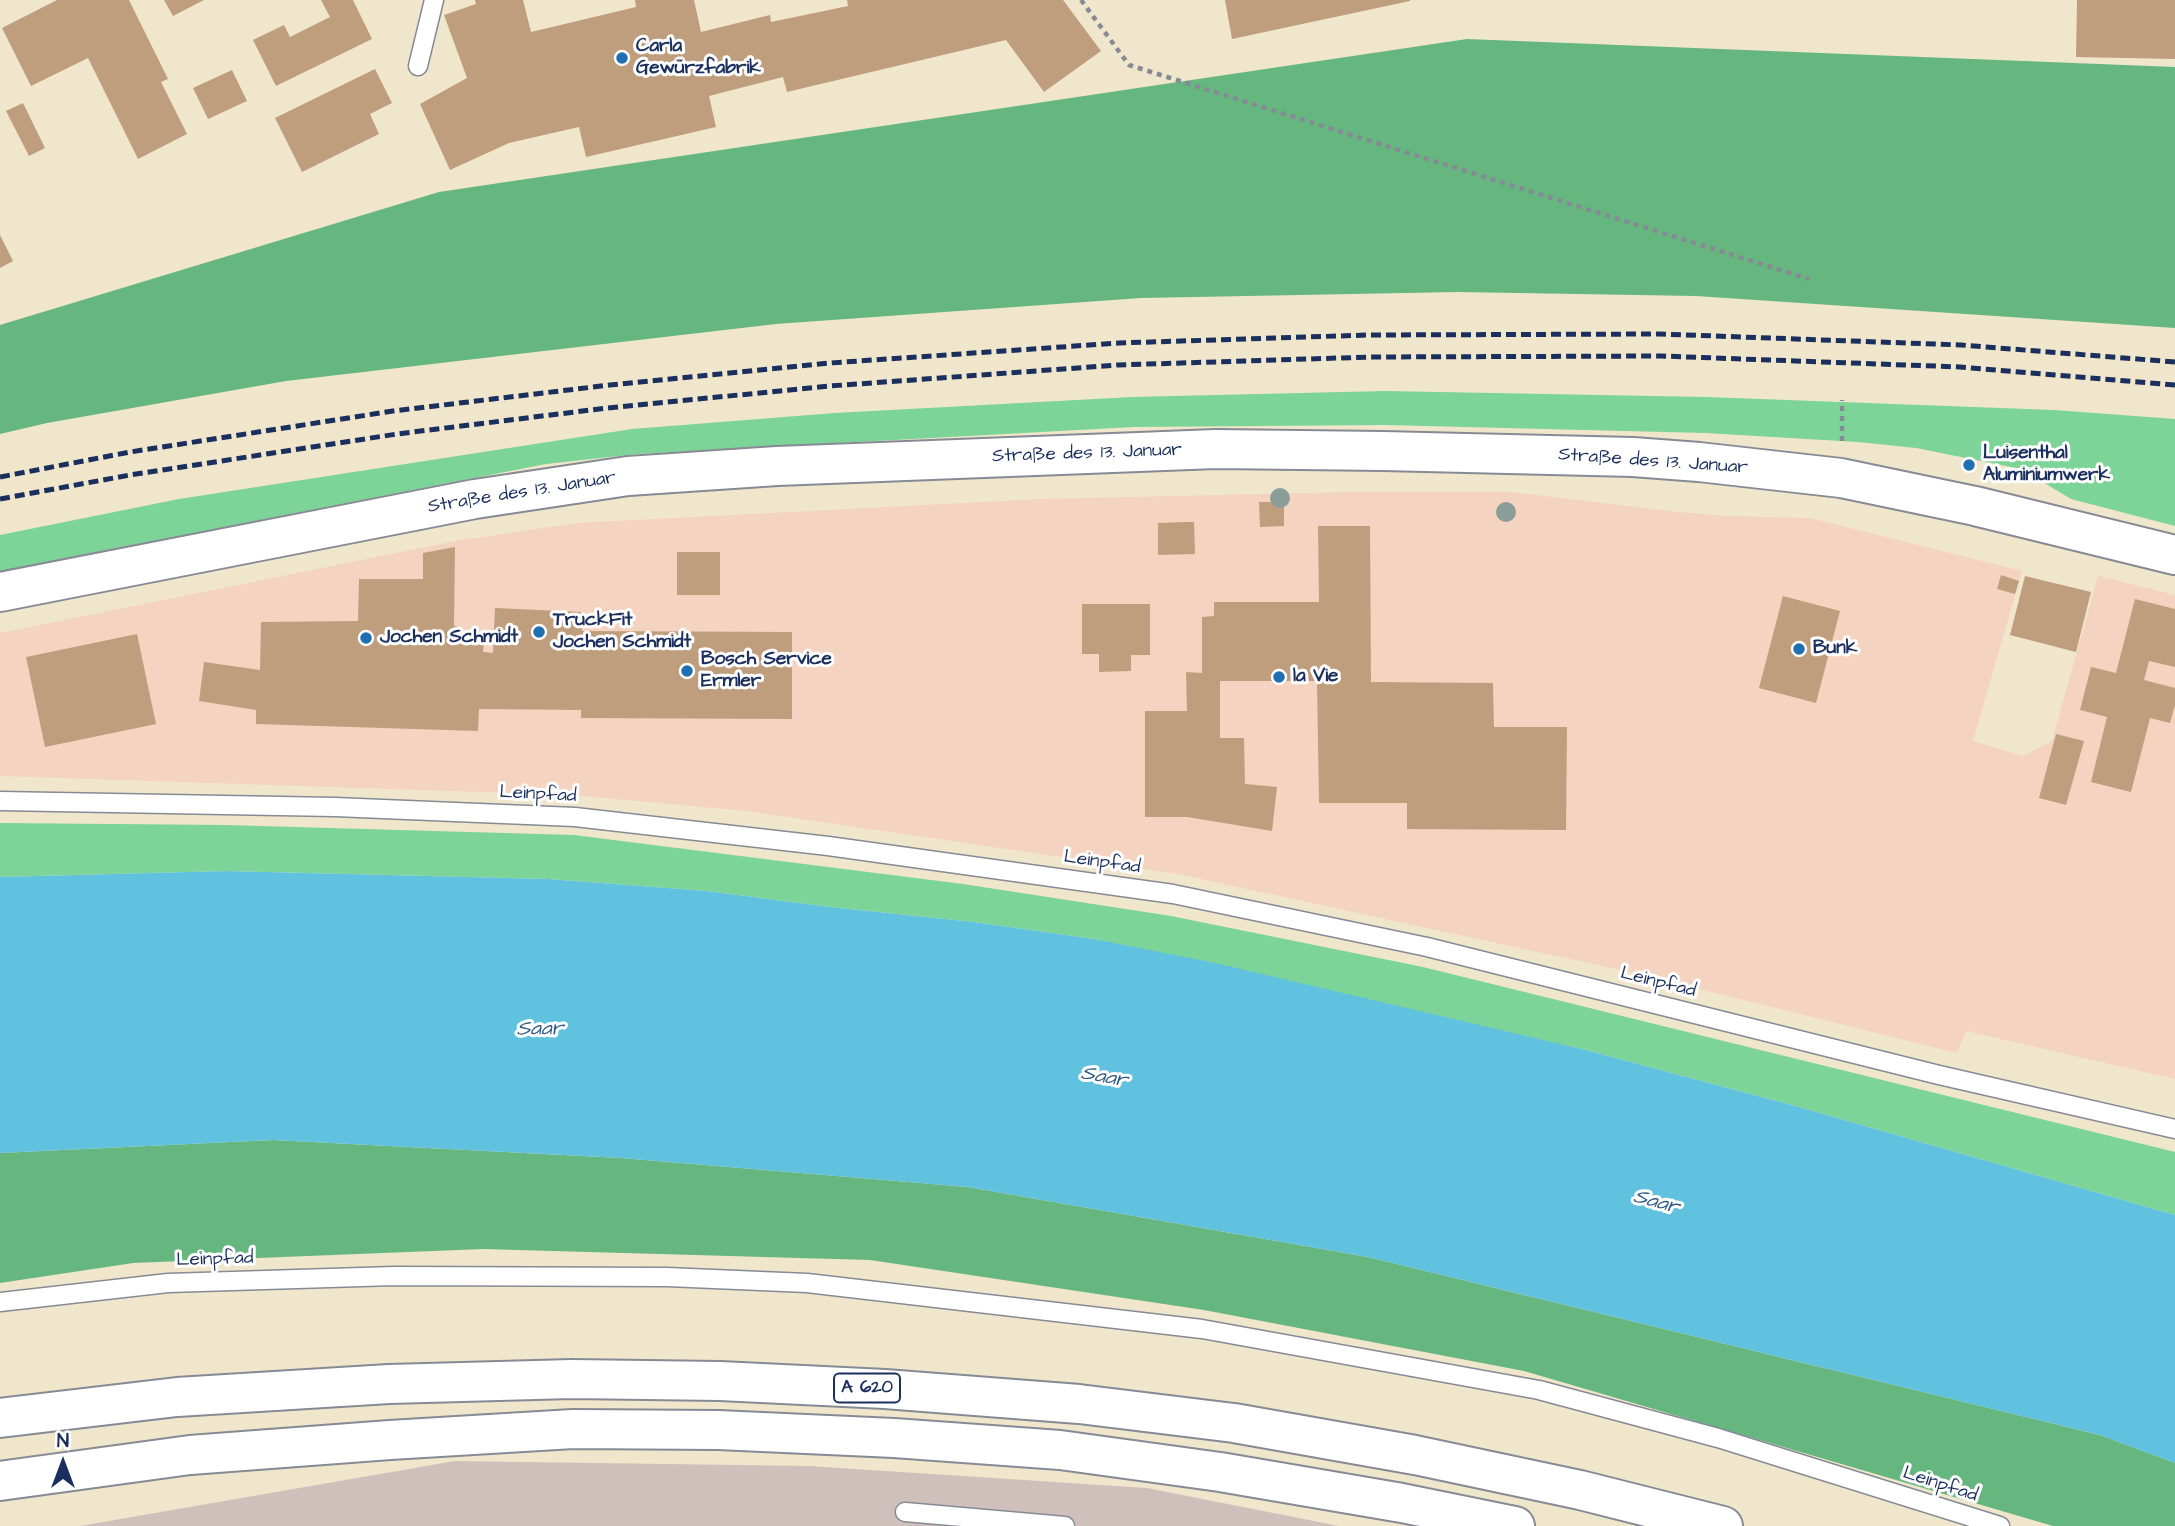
<!DOCTYPE html>
<html>
<head>
<meta charset="utf-8">
<style>
	body { margin:0 }
	#map { position:relative; width:2175px; height:1526px; overflow:hidden; background:#f0e6cc; font-family:"Architects Daughter",sans-serif }
	canvas { display:block }
	.north { position:absolute; left:28px; top:1428px; width:70px; height:70px; -webkit-text-stroke:5px #fff; paint-order:stroke; rotate:0deg; font-size:19px; font-weight:700; line-height:28px; text-align:center; color:#1b2f5e }
	.north::after { content:''; display:block; margin:auto; width:24px; height:32px; background:#1b2f5e; clip-path:polygon(50% 0,100% 100%,50% 72%,0 100%) }
</style>
</head>
<body>
<div id="map">
<canvas width="2175" height="1526"></canvas>
<div class="north">N</div>
</div>
<script>
const g = document.querySelector('canvas').getContext('2d');
g.lineJoin = 'round';
function fillPath(path, color) { g.fillStyle = color; g.fill(path, 'evenodd'); }
const shape = rows => new Path2D(rows.map(r => 'M' + r).join(''));
function stroke(path, color, width, dash) { g.strokeStyle = color; g.lineWidth = width; g.lineCap = dash ? 'butt' : 'round'; g.setLineDash(dash || []); g.stroke(path); }
function write(font, color, halo, rows, align = 'center') {
  g.font = font + ' "Architects Daughter",sans-serif'; g.lineWidth = 6; g.setLineDash([]); g.textBaseline = 'middle'; g.strokeStyle = halo; g.fillStyle = color; for (const [text, x, y, turn = 0] of rows) {
    g.save(); g.translate(x, y); g.rotate((+turn || 0) * Math.PI / 180); g.textAlign = isNaN(turn) ? turn : align; if (halo) g.strokeText(text, 0, 0); g.fillText(text, 0, 0); g.restore();
  }
}
fillPath(shape([
	[1352,492,1511,492,1678,512,1730,516,1810,518,2022,571,1973,741,2023,756,2052,741,2098,576,2175,595,2175,1079,1966,1031,1957,1053,1630,972,1178,874,746,811,571,795,0,776,0,633,456,541,577,523,1040,499]
]), '#f4d3c0');
fillPath(shape([
	[455,1461,809,1466,1147,1488,1339,1526,80,1526]
]), '#d0c0bc');
fillPath(shape([
	[1385,391,1707,397,2054,410,2175,419,2175,526,2071,499,2021,469,1916,448,1858,442,1705,433,1385,425,1134,427,637,454,546,464,0,571,0,535,179,499,632,429,835,413,1132,397],
	[0,823,226,825,574,835,963,884,1171,916,1423,967,2175,1152,2175,1215,1799,1107,1586,1050,1094,939,974,922,830,907,707,891,548,879,226,871,0,877]
]), '#7dd498');
fillPath(shape([
	[1467,39,2175,67,2175,328,1696,296,1458,292,1141,298,776,324,286,381,47,423,0,434,0,325,439,192],
	[273,1140,621,1158,968,1187,1368,1257,2100,1435,2175,1463,2175,1526,2053,1526,1524,1371,1204,1310,870,1260,483,1249,133,1263,0,1283,0,1153]
]), '#66b680');
fillPath(shape([
	[226,871,548,879,707,891,830,907,974,922,1094,939,1215,963,1586,1050,1799,1107,2175,1215,2175,1463,2100,1435,1368,1257,968,1187,621,1158,273,1140,0,1153,0,877]
]), '#61c2df');
fillPath(shape([
	[57,0,129,0,168,79,161,82,187,134,138,159,88,58,31,86,2,28],
	[164,0,204,0,173,16],
	[321,0,353,0,372,39,276,86,253,40,284,25,290,37,330,17],
	[475,0,523,0,531,32,636,7,635,0,694,0,701,32,770,15,771,22,848,6,847,0,1063,0,1101,51,1044,92,1006,40,787,92,783,77,709,96,716,127,586,157,579,127,509,143,450,170,420,104,467,78,444,15,476,4],
	[1225,0,1410,0,1410,1,1232,39],
	[2077,0,2175,0,2175,59,2076,57],
	[375,69,392,103,370,114,379,134,302,172,275,118],
	[232,70,247,101,208,119,193,88],
	[23,103,45,148,29,156,6,111],
	[0,235,13,261,0,268],
	[1259,502,1284,502,1284,526,1260,527],
	[1186,522,1194,522,1195,554,1158,555,1158,523],
	[1318,526,1370,526,1371,682,1493,683,1494,727,1567,727,1566,830,1407,829,1407,803,1319,803,1317,681,1220,681,1220,738,1244,738,1245,784,1277,787,1272,831,1187,817,1145,817,1145,711,1187,711,1186,672,1202,673,1202,617,1214,616,1214,602,1319,602],
	[455,547,454,626,457,626,458,633,484,643,483,652,493,653,495,608,581,612,582,631,792,632,792,719,581,718,581,710,479,709,478,731,256,724,256,710,199,701,204,662,260,670,261,622,358,621,359,579,423,579,423,553],
	[677,552,720,552,720,595,677,595],
	[2001,575,2019,581,2015,594,1997,589],
	[2025,576,2091,592,2076,652,2010,635],
	[1783,596,1840,611,1816,703,1759,688],
	[2135,599,2175,609,2175,667,2149,661,2144,680,2175,688,2175,705,2170,723,2150,718,2131,792,2091,782,2107,717,2080,710,2091,667,2116,673],
	[1082,604,1150,604,1150,655,1131,655,1131,671,1099,672,1099,654,1082,654],
	[137,634,156,724,45,747,26,657],
	[2056,734,2084,741,2066,805,2039,798]
]), '#bf9e7d');
const service = shape([
	[418,66,434,0],
	[0,801,335,807,575,817,828,846,1173,894,1427,947,1939,1075,2175,1129],
	[0,1302,168,1283,394,1276,667,1277,807,1283,1202,1329,1539,1390,1718,1438,2000,1526],
	[905,1512,1065,1526]
]);
const primary = shape([
	[0,592,475,499,628,476,777,466,1216,449,1383,451,1633,457,1699,462,1841,478,1975,506,2175,555]
]);
const motorway = shape([
	[0,1418,177,1397,389,1384,572,1379,720,1381,885,1389,1079,1404,1234,1423,1415,1455,1580,1490,1723,1526],
	[0,1481,190,1455,390,1440,573,1429,718,1430,894,1438,1060,1450,1220,1472,1402,1503,1515,1526]
]);
stroke(service, '#868a95', 21);
stroke(primary, '#868a95', 42);
stroke(motorway, '#868a95', 42);
stroke(shape([
	[1081,0,1129,65,1809,279],
	[1842,441,1842,400]
]), '#868a95', 4.5, [5, 5]);
stroke(service, '#fff', 18);
stroke(primary, '#fff', 38);
stroke(motorway, '#fff', 38);
stroke(shape([
	[0,477,130,452,393,411,610,385,830,363,1119,343,1369,335,1660,334,1961,345,2175,362],
	[0,499,130,475,397,434,607,408,830,386,1118,365,1371,357,1661,356,1960,367,2175,385]
]), '#1b2f5e', 5, [10, 5]);
g.fillStyle = '#8b9d99';
for (const [x, y] of [
	[1280,498],
	[1506,512]
]) { g.beginPath(); g.arc(x, y, 10, 0, 2 * Math.PI); g.fill(); }
for (const [x, y, r, color] of [
	[622,58,7,"#1f6fb2"],
	[1969,465,7,"#1f6fb2"],
	[539,632,7,"#1f6fb2"],
	[366,638,7,"#1f6fb2"],
	[1799,649,7,"#1f6fb2"],
	[687,671,7,"#1f6fb2"],
	[1279,677,7,"#1f6fb2"]
]) { const dot = new Path2D(); dot.arc(x, y, r, 0, 2 * Math.PI); g.fillStyle = color; g.fill(dot); stroke(dot, '#fff', 2.5); }
for (const [x, y, w] of [
	[867,1388,66]
]) { const box = new Path2D(); box.roundRect(x - w / 2, y - 14.5, w, 29, 5); g.fillStyle = '#fff'; g.fill(box); stroke(box, '#1b2f5e', 2); }
write('bold 18px', '#1b2f5e', null, [
	["A 620",867,1388]
]);
write('bold 19px', '#1b2f5e', '#fff', [
	["Carla",636,47],
	["Gewürzfabrik",636,69],
	["Luisenthal",1983,454],
	["Aluminiumwerk",1983,476],
	["TruckFit",553,621],
	["Jochen Schmidt",553,643],
	["Jochen Schmidt",380,638],
	["Bunk",1813,649],
	["Bosch Service",701,660],
	["Ermler",701,682],
	["la Vie",1293,677]
], 'left');
write('19px', '#1b2f5e', '#fff', [
	["Straße des 13. Januar",1087,454,-2],
	["Straße des 13. Januar",1653,462,4],
	["Straße des 13. Januar",522,493,-9],
	["Leinpfad",538,795,3],
	["Leinpfad",1102,863,8],
	["Leinpfad",1658,983,14],
	["Leinpfad",215,1260,-2],
	["Leinpfad",1940,1485,18]
]);
write('italic 21px', '#305b85', '#fff', [
	["Saar",540,1030,-1],
	["Saar",1104,1078,10],
	["Saar",1656,1203,15]
]);
</script>
</body>
</html>
